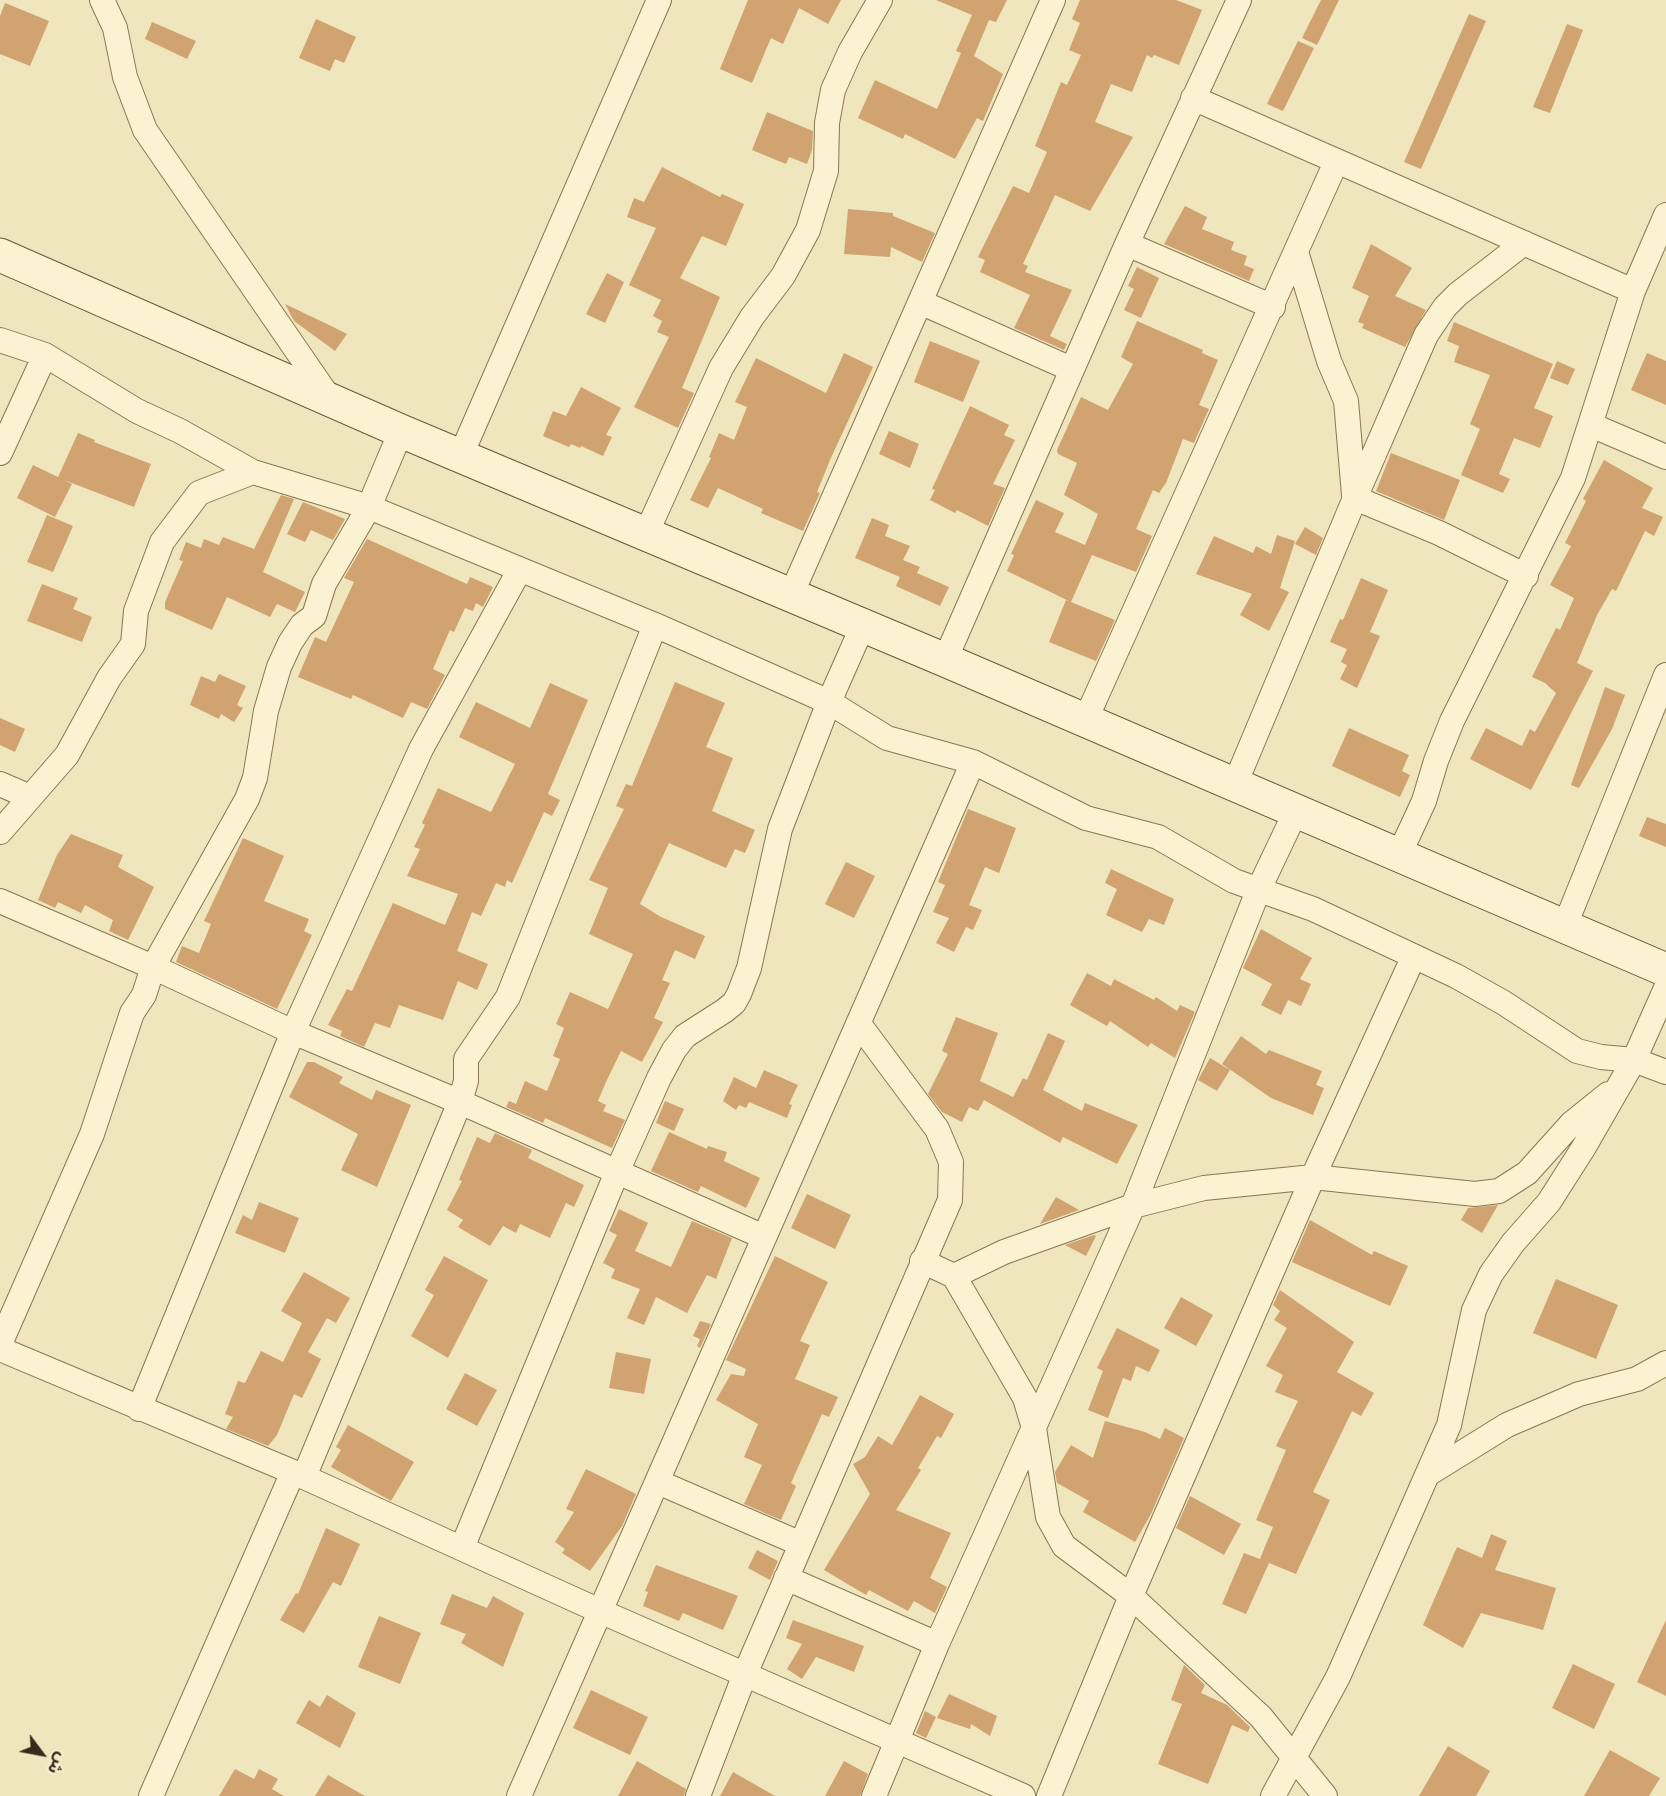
<!DOCTYPE html>
<html>
<head>
<meta charset="utf-8">
<style>
	body { margin:0 }
	#map { position:relative; width:1666px; height:1796px; overflow:hidden; background:#efe6bd; font-family:Bitter,"Noto Sans Arabic",serif }
	canvas { display:block }
	.north { position:absolute; left:12px; top:1724px; width:60px; height:60px; -webkit-text-stroke:4px #f7efcc; paint-order:stroke; rotate:122deg; font-size:16px; font-weight:700; line-height:24px; text-align:center; color:#362b1b }
	.north::after { content:''; display:block; margin:auto; width:21px; height:27px; background:#362b1b; clip-path:polygon(50% 0,100% 100%,50% 72%,0 100%) }
</style>
</head>
<body>
<div id="map">
<canvas width="1666" height="1796"></canvas>
<div class="north">ش</div>
</div>
<script>
const g = document.querySelector('canvas').getContext('2d');
g.lineJoin = 'round';
function fillPath(path, color) { g.fillStyle = color; g.fill(path, 'evenodd'); }
const shape = rows => new Path2D(rows.map(r => 'M' + r).join(''));
function stroke(path, color, width, dash) { g.strokeStyle = color; g.lineWidth = width; g.lineCap = dash ? 'butt' : 'round'; g.setLineDash(dash || []); g.stroke(path); }
fillPath(shape([
	[748,0,841,0,828,24,799,8,783,44,771,38,752,83,720,69],
	[936,0,1007,0,996,22,989,20,974,56,1003,74,983,121,977,118,955,159,905,134,903,139,858,118,875,80,937,109,961,53,956,51,972,15],
	[1080,0,1176,0,1202,10,1179,65,1154,55,1152,58,1147,55,1132,92,1111,84,1095,122,1133,137,1090,211,1055,195,1023,264,1028,266,1025,272,1072,290,1050,336,1067,344,1064,350,1014,328,1030,295,980,272,985,260,978,257,1013,186,1029,193,1047,152,1035,146,1061,82,1067,85,1081,55,1069,50,1080,23,1072,19],
	[1321,0,1339,0,1317,45,1302,38],
	[5,3,49,21,30,66,0,54,0,16],
	[1469,14,1486,21,1421,169,1404,162],
	[316,19,356,37,344,63,335,59,330,71,299,58],
	[152,22,196,41,187,59,145,39],
	[1567,24,1583,30,1550,113,1533,107],
	[1298,41,1314,48,1283,111,1267,104],
	[767,112,813,131,812,150,807,164,789,157,786,164,752,150],
	[662,167,720,197,722,194,744,204,726,246,702,236,680,278,720,297,682,388,694,393,678,428,634,407,669,337,657,332,662,321,653,316,661,300,629,285,656,228,627,217,634,198,644,202],
	[1185,206,1207,217,1202,229,1234,242,1231,250,1247,256,1244,265,1254,269,1249,281,1164,244],
	[848,209,893,213,893,216,935,233,922,262,891,247,890,257,844,254],
	[1371,244,1412,268,1395,296,1426,310,1405,347,1362,328,1364,324,1358,322,1369,296,1352,288],
	[1137,267,1159,278,1141,318,1124,310,1134,289,1128,286],
	[607,273,624,282,605,323,586,314],
	[285,304,325,323,347,334,335,351,294,321],
	[1137,321,1203,350,1202,353,1218,360,1199,405,1209,409,1194,443,1183,439,1166,483,1159,493,1153,490,1136,529,1152,536,1136,572,1092,555,1071,602,1007,571,1014,555,1011,554,1036,500,1064,513,1055,532,1085,545,1098,514,1064,495,1077,463,1058,454,1057,450,1081,397,1108,410,1133,364,1121,357],
	[1454,322,1553,364,1534,408,1553,416,1540,448,1514,438,1499,474,1510,479,1503,493,1461,475,1480,429,1470,424,1490,375,1454,362,1459,346,1447,341],
	[930,341,980,361,963,402,914,382],
	[844,353,873,367,830,460,817,492,820,493,803,531,761,513,763,509,718,488,708,508,690,500,711,458,709,457,719,433,734,440,747,407,735,402,756,358,826,393],
	[1647,353,1666,361,1666,405,1631,390],
	[1557,361,1575,369,1568,385,1550,378],
	[581,387,621,408,606,435,612,437,603,456,581,446,580,448,571,444,569,447,543,436,553,411,566,416],
	[970,406,1009,425,1004,435,1015,440,993,484,1005,488,988,526,957,510,955,513,930,500,935,490,932,489],
	[889,431,919,444,910,468,879,454],
	[78,433,95,440,94,442,151,464,134,507,64,480,72,484,55,517,17,498,33,465,58,477],
	[1391,453,1460,480,1444,520,1376,491],
	[1604,460,1653,488,1642,508,1663,517,1654,536,1645,531,1616,591,1612,589,1597,615,1577,663,1593,671,1531,790,1470,759,1486,728,1522,746,1530,729,1535,732,1556,693,1545,683,1532,677,1556,628,1560,630,1574,598,1550,585,1571,546,1565,543,1586,501,1583,499],
	[281,495,294,499,263,572,305,592,295,612,277,604,270,617,227,597,212,630,165,609,165,602,183,561,179,560,186,542,201,548,204,539,219,545,223,537,254,549],
	[303,502,345,519,333,540,311,530,305,542,287,534],
	[47,515,73,526,53,572,27,562],
	[872,518,889,525,885,536,910,546,903,560,920,567,917,573,949,587,940,606,896,586,900,577,855,558],
	[1305,527,1323,538,1316,555,1295,544],
	[1277,535,1295,541,1280,588,1289,592,1269,631,1240,615,1252,594,1196,574,1214,536,1253,553,1256,546,1271,554],
	[367,539,467,584,470,577,493,587,483,607,476,603,473,611,465,608,454,632,450,630,433,669,445,675,427,709,411,702,403,718,353,695,351,699,298,677,315,637,326,642,354,582,344,578],
	[1361,578,1388,590,1370,632,1380,636,1357,688,1340,679,1347,665,1341,662,1347,649,1330,642,1340,619,1343,620],
	[42,584,78,598,73,609,92,617,82,642,27,621],
	[1066,600,1115,620,1096,661,1049,642],
	[219,674,246,686,237,705,243,708,234,722,221,714,219,719,190,705,201,676,215,682],
	[675,682,725,703,706,747,733,758,712,811,755,830,745,853,735,849,726,868,669,843,640,904,661,917,705,936,695,959,675,950,662,980,670,983,654,1018,663,1022,642,1062,621,1051,606,1082,598,1101,606,1105,603,1111,625,1120,612,1148,545,1118,543,1123,506,1107,509,1101,516,1104,525,1081,547,1091,560,1059,553,1056,564,1028,556,1024,570,992,608,1009,633,954,589,934,608,888,589,880,624,809,616,806,626,784,632,786],
	[550,683,588,700,548,794,560,800,552,816,544,812,512,883,507,880,505,887,496,883,481,916,472,912,457,951,488,964,477,990,458,981,443,1020,399,1005,390,1028,375,1023,364,1047,340,1036,342,1031,328,1025,347,989,352,991,393,903,445,925,458,894,407,876,420,849,414,847,425,825,422,823,438,788,491,812,515,764,459,737,476,702,530,728],
	[1605,687,1625,695,1612,729,1579,788,1571,785],
	[0,718,25,729,15,752,0,745],
	[1349,728,1409,755,1402,771,1410,775,1400,797,1332,766],
	[968,809,1016,828,999,873,985,867,969,905,982,910,973,930,966,927,954,952,936,943,949,918,933,912,945,885,938,882],
	[1647,817,1666,824,1666,847,1639,836],
	[71,834,123,855,118,867,154,887,128,940,109,931,113,920,85,905,81,913,58,902,55,908,38,900,57,855],
	[243,838,284,856,264,901,309,919,304,931,312,935,277,1009,176,962,182,946,199,953,211,924,204,921],
	[846,862,875,876,854,918,825,904],
	[1111,869,1174,899,1164,925,1149,919,1142,932,1106,915,1117,889,1105,883],
	[1261,929,1312,958,1300,979,1311,984,1301,1006,1288,1000,1281,1015,1261,1005,1272,984,1243,968],
	[1087,973,1111,986,1114,979,1154,1000,1156,997,1177,1011,1180,1005,1195,1012,1175,1058,1151,1043,1148,1047,1110,1021,1107,1026,1070,1005],
	[956,1017,998,1033,980,1081,1013,1097,1023,1078,1027,1080,1048,1033,1065,1041,1043,1090,1082,1111,1085,1103,1138,1125,1117,1164,1063,1137,1060,1143,984,1100,978,1111,969,1107,962,1122,942,1112,928,1094,948,1054,942,1051],
	[1241,1036,1266,1054,1269,1050,1322,1071,1316,1085,1324,1088,1313,1115,1271,1098,1222,1064],
	[1210,1058,1230,1070,1217,1091,1198,1080],
	[307,1062,314,1062,343,1077,339,1083,372,1100,376,1090,411,1105,377,1187,341,1170,358,1134,289,1097],
	[764,1070,798,1085,789,1104,792,1105,787,1118,749,1102,746,1108,739,1105,736,1110,723,1101,734,1077,756,1088],
	[665,1101,684,1109,674,1131,656,1123],
	[669,1132,707,1149,708,1146,727,1152,724,1161,760,1178,746,1208,701,1186,698,1192,651,1171],
	[495,1133,532,1150,528,1158,584,1185,574,1207,566,1203,550,1238,520,1224,516,1233,503,1226,490,1246,458,1227,463,1220,447,1210,462,1181,459,1180,477,1137,490,1143],
	[807,1194,851,1215,835,1249,791,1228],
	[1056,1197,1079,1210,1040,1224],
	[259,1202,299,1218,285,1253,235,1233,243,1215,252,1220],
	[1498,1205,1482,1233,1461,1220,1468,1208],
	[619,1209,648,1223,635,1251,671,1267,692,1221,732,1238,716,1279,707,1275,687,1313,656,1297,644,1325,627,1318,640,1289,611,1278,615,1269,603,1263,617,1235,609,1231],
	[1310,1220,1372,1255,1374,1251,1408,1266,1390,1306,1292,1262],
	[1094,1235,1096,1236,1086,1256,1065,1245],
	[444,1256,488,1280,448,1358,411,1336,434,1295,425,1290],
	[775,1256,828,1282,800,1341,810,1345,795,1379,838,1397,829,1417,822,1414,791,1483,796,1486,781,1520,744,1504,762,1465,744,1457,758,1424,716,1400,731,1374,744,1376,746,1369,726,1360],
	[304,1272,350,1298,336,1323,327,1318,308,1352,321,1359,302,1398,294,1394,277,1435,268,1446,226,1429,233,1417,225,1414,238,1381,245,1383,261,1351,283,1362,302,1323,281,1311],
	[1556,1279,1618,1305,1596,1359,1533,1333],
	[1280,1290,1354,1342,1337,1372,1374,1393,1361,1416,1352,1411,1313,1492,1330,1500,1296,1574,1269,1563,1246,1614,1222,1604,1244,1553,1260,1559,1273,1527,1256,1520,1286,1450,1276,1446,1298,1401,1275,1392,1283,1375,1266,1366,1287,1328,1274,1320,1280,1311,1273,1305],
	[1181,1297,1213,1315,1196,1346,1164,1328],
	[700,1321,711,1324,700,1348,697,1346,700,1339,693,1336],
	[1117,1328,1160,1350,1149,1372,1136,1366,1131,1381,1123,1378,1108,1418,1088,1410,1103,1371,1097,1368],
	[616,1352,651,1359,644,1394,609,1388],
	[465,1373,497,1390,477,1426,446,1409],
	[920,1395,954,1414,941,1438,937,1436,918,1468,921,1470,896,1510,951,1533,930,1578,947,1587,935,1613,914,1601,908,1611,869,1590,866,1595,824,1570,870,1494,853,1464,865,1457,878,1436,892,1445],
	[1105,1421,1145,1432,1160,1439,1165,1428,1184,1438,1151,1514,1135,1542,1083,1512,1089,1501,1057,1483,1055,1472,1071,1445,1093,1458],
	[348,1425,414,1462,391,1501,331,1467,341,1450,336,1447],
	[586,1469,636,1494,622,1526,590,1571,562,1553,565,1549,555,1542,574,1512,566,1509],
	[1190,1496,1241,1524,1224,1555,1176,1528],
	[326,1528,360,1544,341,1586,333,1582,304,1633,280,1620,296,1593,298,1594],
	[1491,1534,1507,1541,1495,1570,1556,1588,1543,1630,1481,1613,1463,1648,1423,1625,1457,1547,1482,1558],
	[757,1550,778,1561,770,1580,748,1568],
	[656,1565,738,1596,723,1630,683,1613,679,1621,643,1606,648,1592,645,1591],
	[452,1594,487,1608,493,1596,524,1613,503,1667,461,1643,466,1634,440,1624],
	[379,1616,421,1633,400,1684,358,1667],
	[793,1620,864,1646,854,1672,816,1657,802,1679,787,1669,802,1644,786,1638],
	[1666,1620,1666,1696,1637,1682],
	[1573,1664,1615,1684,1594,1729,1552,1708],
	[1184,1665,1205,1685,1201,1693,1227,1705,1250,1727,1248,1732,1232,1725,1208,1784,1158,1764,1182,1704,1171,1700],
	[591,1690,648,1717,630,1755,573,1728],
	[949,1694,997,1716,990,1736,971,1724,970,1729,937,1718],
	[327,1695,356,1713,340,1748,296,1723,309,1700,320,1707],
	[925,1711,936,1717,926,1738,916,1733],
	[1448,1746,1490,1771,1476,1796,1419,1796],
	[1610,1750,1660,1778,1649,1796,1584,1796],
	[637,1761,686,1789,684,1796,618,1796],
	[844,1761,868,1774,860,1796,825,1796],
	[235,1769,254,1779,259,1769,278,1779,272,1789,284,1796,219,1796],
	[733,1772,775,1796,720,1796],
	[328,1775,365,1796,315,1796]
]), '#d0a371');
const street = shape([
	[102,0,115,28,125,77,145,130,330,399],
	[1193,98,1633,291],
	[1127,244,1273,307],
	[1297,255,1329,361,1346,401,1354,495],
	[920,302,1071,369],
	[0,340,45,355,137,411,180,431,253,472,369,507,655,625,829,702,887,738,973,762,1086,818,1158,837,1234,881,1313,909,1456,976,1504,1003,1577,1051,1601,1057,1634,1060,1666,1072],
	[1591,425,1666,457],
	[0,453,45,355],
	[461,455,659,0],
	[1355,498,1439,533,1526,576],
	[646,534,721,368,752,317,783,276,808,230,826,171,827,123,833,90,850,52,880,0],
	[791,595,1053,0],
	[945,660,1127,244,1239,0],
	[1085,721,1336,162],
	[0,784,30,797],
	[1235,784,1355,498,1426,335,1445,307,1458,294,1524,243],
	[0,832,67,755,109,678,133,644,136,611,162,542,199,493,253,472],
	[1399,855,1424,801,1436,761,1452,721,1573,478,1633,291,1666,215],
	[0,901,153,967,293,1032,460,1102,764,1237],
	[1564,928,1666,675],
	[922,1261,954,1276,1025,1398,1034,1428,1048,1517,1064,1546,1131,1596,1261,1717,1325,1796],
	[954,1276,1004,1252,1133,1206,1204,1188,1313,1177,1475,1194,1499,1191,1527,1173,1572,1123,1608,1094],
	[0,1344,92,1134,132,1013,144,995,153,967,247,799,255,778,266,711,279,667,290,643,302,625,314,616,324,584,369,507,401,431],
	[0,1349,293,1472,602,1612,1023,1796],
	[139,1409,293,1032,421,749,519,571],
	[1428,1474,1507,1425,1579,1394,1637,1379,1666,1363],
	[304,1477,460,1102,466,1081,466,1059,508,997,655,625],
	[658,1482,801,1544],
	[462,1548,617,1172,659,1078,674,1050,685,1036,724,1011,734,1003,739,994,749,968,780,829,829,702,863,625],
	[786,1578,937,1644],
	[151,1796,293,1472],
	[519,1796,973,762],
	[698,1796,745,1674,950,1200,951,1162,937,1129,859,1024],
	[874,1796,937,1644,1133,1206,1258,891,1296,811],
	[1049,1796,1131,1596,1313,1177,1413,958],
	[1273,1796,1338,1677,1449,1425,1474,1310,1491,1274,1513,1243,1549,1202,1584,1147,1634,1060,1666,988]
]);
const secondary = shape([
	[0,255,401,431,945,660,1666,970]
]);
stroke(street, '#887655', 26);
stroke(secondary, '#695739', 35);
stroke(street, '#faf2d0', 24);
stroke(secondary, '#faf2d0', 33);
</script>
</body>
</html>
